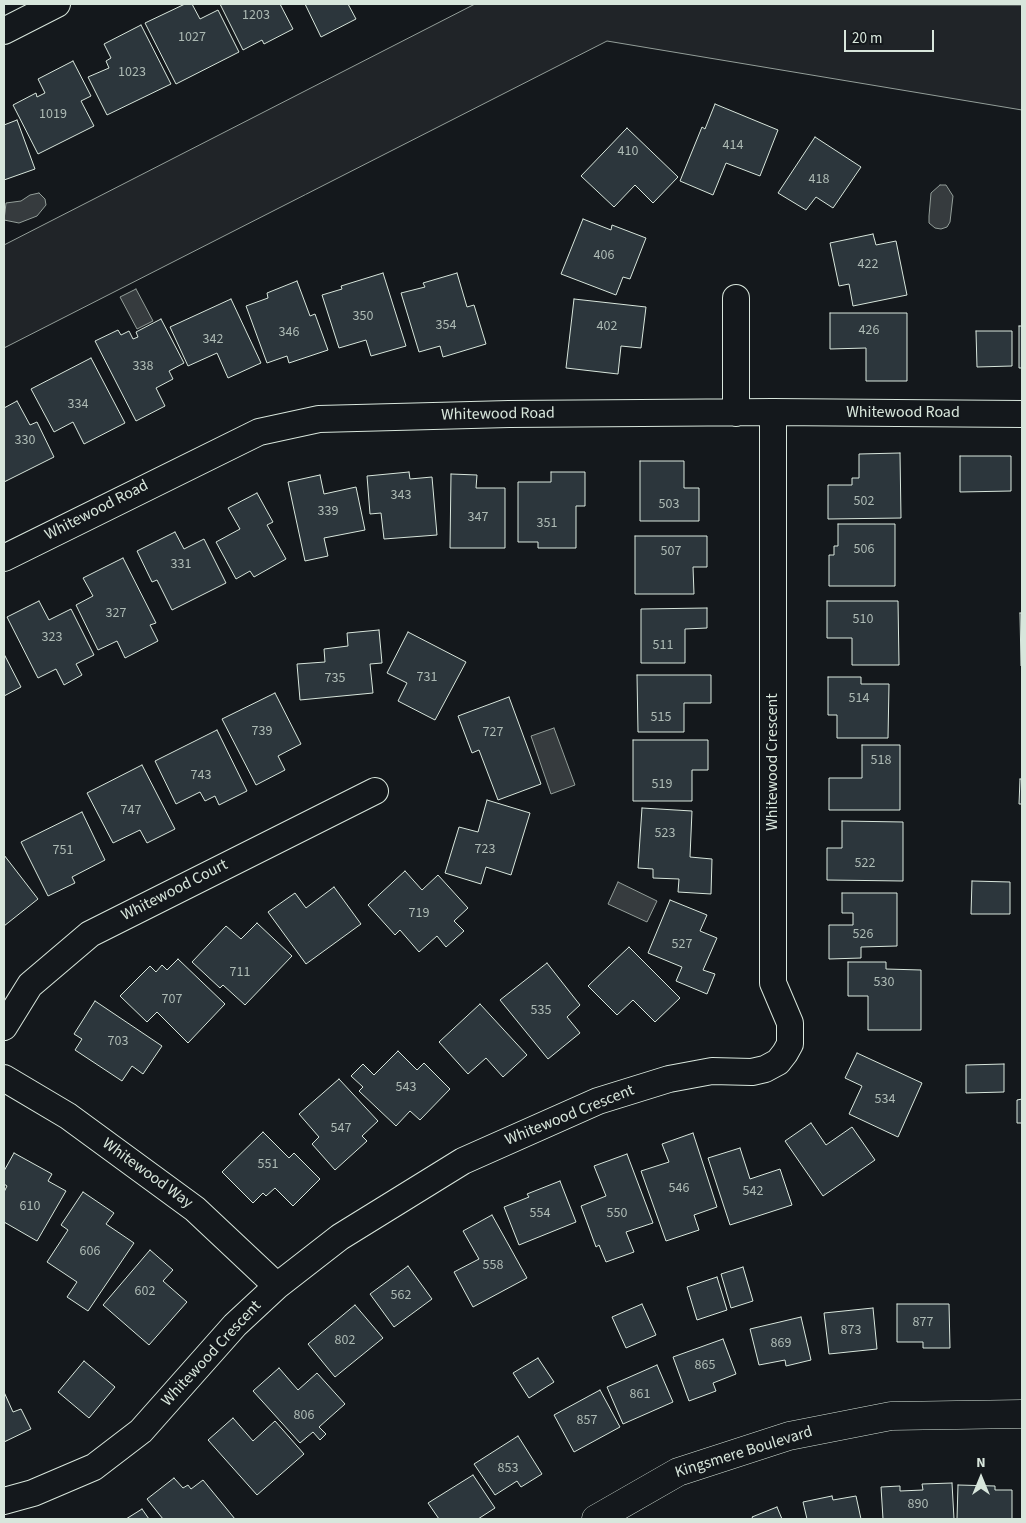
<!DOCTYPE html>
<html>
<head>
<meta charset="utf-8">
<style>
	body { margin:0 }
	#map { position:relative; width:1026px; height:1523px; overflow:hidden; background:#14181c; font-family:"Source Sans 3",sans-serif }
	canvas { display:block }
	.frame { position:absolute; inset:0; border:5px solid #d8e6dc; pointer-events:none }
	.north { position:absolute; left:956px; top:1453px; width:50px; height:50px; -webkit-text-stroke:4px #14181c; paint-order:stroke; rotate:0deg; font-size:14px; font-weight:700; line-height:20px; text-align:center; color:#d8e6dc }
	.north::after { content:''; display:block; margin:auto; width:18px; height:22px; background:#d8e6dc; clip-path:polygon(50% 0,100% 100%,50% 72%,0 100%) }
	.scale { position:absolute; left:844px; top:30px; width:90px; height:22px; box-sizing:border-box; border:2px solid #d8e6dc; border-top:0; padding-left:6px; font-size:15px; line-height:18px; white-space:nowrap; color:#d8e6dc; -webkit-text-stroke:4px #14181c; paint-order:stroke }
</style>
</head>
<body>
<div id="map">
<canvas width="1026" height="1523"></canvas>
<div class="frame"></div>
<div class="north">N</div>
<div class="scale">20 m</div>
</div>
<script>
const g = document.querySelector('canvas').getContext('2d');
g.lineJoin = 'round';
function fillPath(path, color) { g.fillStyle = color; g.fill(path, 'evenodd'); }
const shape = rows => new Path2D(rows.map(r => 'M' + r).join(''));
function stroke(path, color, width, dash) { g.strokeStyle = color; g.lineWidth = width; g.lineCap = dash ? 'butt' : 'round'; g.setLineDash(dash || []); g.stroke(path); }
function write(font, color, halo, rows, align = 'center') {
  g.font = font + ' "Source Sans 3",sans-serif'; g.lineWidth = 4; g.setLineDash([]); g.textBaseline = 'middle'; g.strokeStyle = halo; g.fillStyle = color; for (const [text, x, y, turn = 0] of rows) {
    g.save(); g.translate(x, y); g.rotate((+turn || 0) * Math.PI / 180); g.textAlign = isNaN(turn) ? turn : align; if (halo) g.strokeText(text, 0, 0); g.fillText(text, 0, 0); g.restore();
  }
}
const green = shape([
	[475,4,1022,5,1022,110,607,41,4,348,4,245,475,4]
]);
fillPath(green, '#202428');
stroke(green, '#939e99', 1);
const water = shape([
	[940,185,946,185,953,196,950,222,947,227,941,229,935,228,929,223,929,216,931,193,940,185],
	[39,193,45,199,46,205,37,216,19,223,4,220,6,203,21,201,30,195,39,193],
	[136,289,153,321,137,329,120,297,136,289],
	[554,728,575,785,551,794,531,736,554,728],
	[618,882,657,901,647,922,608,904,618,882]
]);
fillPath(water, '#363b3e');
stroke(water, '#939e99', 1);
const building = shape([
	[185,4,192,4,200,19,218,10,239,52,176,84,145,23,185,4],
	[220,4,280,4,293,29,264,44,262,40,243,50,220,4],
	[305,4,348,4,356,19,321,37,305,4],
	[141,25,171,84,107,115,88,77,109,68,106,61,111,58,104,44,141,25],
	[73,61,91,96,81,101,94,126,38,154,13,105,36,93,37,97,45,93,38,79,73,61],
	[715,104,778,130,760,176,726,163,713,195,680,181,702,127,705,129,715,104],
	[17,120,35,169,4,180,4,125,17,120],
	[627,128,678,177,653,203,635,185,614,207,581,176,627,128],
	[815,137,861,167,833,208,816,197,806,210,778,193,815,137],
	[583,219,611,230,612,225,646,238,630,279,623,277,616,295,561,274,583,219],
	[873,234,876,245,896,241,907,295,853,306,849,284,839,286,830,243,873,234],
	[383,273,406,346,371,356,366,340,339,348,322,295,342,289,341,286,383,273],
	[457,273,467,307,474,305,486,344,443,357,440,346,419,352,401,293,425,287,423,283,457,273],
	[297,281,310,316,315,314,328,350,289,363,287,356,267,363,246,306,268,298,267,293,297,281],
	[231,299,261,363,228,378,217,353,188,366,170,327,231,299],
	[574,299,646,307,641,348,621,346,618,374,566,368,574,299],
	[830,313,907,313,907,381,866,381,866,348,830,349,830,313],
	[161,319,184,363,169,371,173,379,156,388,165,406,136,421,95,341,118,330,121,335,129,331,133,339,138,337,136,332,161,319],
	[1019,326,1022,326,1022,368,1019,368,1019,326],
	[976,331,1012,331,1012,366,977,367,976,331],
	[91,358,125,423,84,444,73,422,54,432,31,389,91,358],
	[17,401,30,425,37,422,54,457,4,482,4,408,17,401],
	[900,453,901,518,828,519,828,485,852,485,852,478,859,478,859,454,900,453],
	[960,456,1011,456,1011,491,960,492,960,456],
	[640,461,684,461,684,488,699,488,699,521,640,521,640,461],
	[409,472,410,479,432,477,437,535,384,539,381,513,370,514,367,476,409,472],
	[551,472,585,472,585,506,576,506,576,548,538,548,538,542,518,542,518,482,551,482,551,472],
	[451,474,477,475,476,488,505,488,505,548,450,548,451,474],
	[320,475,324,494,356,487,365,530,324,538,328,556,305,561,288,482,320,475],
	[257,493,273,522,267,525,286,559,254,577,250,571,236,579,216,542,240,529,228,508,257,493],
	[838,524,895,524,895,586,829,586,829,555,834,555,834,546,838,546,838,524],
	[175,532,184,549,204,539,226,583,172,610,157,580,152,582,137,551,175,532],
	[635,536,707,536,707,567,693,567,694,594,635,594,635,536],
	[123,558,156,623,150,625,158,641,125,658,117,641,98,650,76,605,93,596,83,578,123,558],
	[39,601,49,620,71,609,94,655,76,664,82,675,64,685,56,669,38,678,7,617,39,601],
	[827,601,898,601,899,665,852,665,852,638,827,638,827,601],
	[707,608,707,628,685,629,685,663,641,663,641,609,707,608],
	[1020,613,1022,613,1022,666,1021,666,1020,613],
	[379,630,382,663,370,664,373,693,300,700,297,664,325,662,324,649,348,646,347,633,379,630],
	[408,632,466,662,435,720,398,701,407,683,387,673,408,632],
	[4,654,21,687,4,696,4,654],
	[637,675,711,675,711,703,684,703,684,732,638,732,637,675],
	[828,677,861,677,861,684,889,684,888,738,837,738,837,715,828,715,828,677],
	[275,693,301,744,278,756,285,770,256,785,222,719,275,693],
	[509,697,541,784,498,800,479,750,472,753,458,716,509,697],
	[217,730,247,791,219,805,215,796,205,801,200,792,176,804,155,761,217,730],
	[633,740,708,740,708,770,692,770,692,801,633,801,633,740],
	[862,745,900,745,900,810,829,810,829,778,862,778,862,745],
	[142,765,175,829,147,843,140,830,113,843,87,793,142,765],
	[1020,779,1022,779,1022,804,1019,804,1020,779],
	[487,800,530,813,511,875,486,867,481,884,445,873,459,827,478,832,487,800],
	[642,808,692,811,690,857,712,859,711,894,678,892,679,879,653,878,653,869,638,868,642,808],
	[82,812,105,860,72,877,75,883,48,896,21,842,82,812],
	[842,821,903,822,903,881,827,880,827,848,842,848,842,821],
	[4,855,38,899,4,926,4,855],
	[405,871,422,890,438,875,468,908,454,921,464,931,446,947,437,936,419,952,400,930,395,935,368,905,405,871],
	[972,881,1010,882,1010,914,971,914,972,881],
	[334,887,361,924,306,964,268,912,295,893,306,908,334,887],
	[842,893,897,893,897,946,861,947,861,958,829,959,829,925,853,925,853,913,842,913,842,893],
	[670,900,707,915,700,931,717,938,703,970,715,974,707,994,676,981,682,967,648,953,670,900],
	[257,923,292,956,245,1005,223,985,220,988,192,962,226,926,241,939,257,923],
	[629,947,680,998,655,1022,633,1000,617,1015,588,986,629,947],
	[178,959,225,1004,188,1043,157,1012,147,1022,120,996,150,966,156,972,162,965,167,970,178,959],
	[848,962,886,962,886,969,921,970,921,1030,868,1030,868,996,848,996,848,962],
	[547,963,580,1005,567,1017,580,1033,548,1059,500,1000,547,963],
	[95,1001,162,1046,143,1074,132,1066,122,1081,75,1050,82,1039,74,1034,95,1001],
	[480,1004,527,1055,503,1077,486,1058,468,1074,439,1042,480,1004],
	[398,1051,417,1070,424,1063,450,1089,420,1120,410,1111,396,1126,359,1091,363,1087,351,1076,363,1064,374,1075,398,1051],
	[857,1053,922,1083,898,1137,849,1114,862,1086,845,1078,857,1053],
	[1004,1064,1004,1092,966,1093,966,1065,1004,1064],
	[339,1079,378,1121,362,1136,367,1141,335,1170,312,1144,319,1137,299,1114,339,1079],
	[1022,1099,1022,1123,1017,1123,1017,1100,1022,1099],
	[811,1123,826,1145,852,1127,875,1160,823,1196,785,1141,811,1123],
	[263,1132,289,1158,294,1153,320,1179,293,1206,275,1188,266,1196,263,1193,253,1203,222,1172,263,1132],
	[693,1133,717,1207,694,1215,699,1230,666,1241,641,1171,669,1162,662,1144,693,1133],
	[740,1148,750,1179,780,1169,792,1205,730,1225,708,1158,740,1148],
	[14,1153,52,1174,48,1181,66,1191,37,1241,4,1222,4,1192,7,1186,4,1184,4,1171,14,1153],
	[627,1154,653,1223,626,1232,634,1252,606,1262,599,1245,596,1247,581,1206,606,1196,594,1166,627,1154],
	[560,1181,576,1222,519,1245,504,1207,529,1197,527,1194,560,1181],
	[83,1192,114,1213,106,1224,134,1243,88,1311,67,1297,77,1282,47,1262,68,1230,61,1225,83,1192],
	[492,1215,527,1278,473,1307,454,1272,479,1259,463,1231,492,1215],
	[150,1250,173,1270,163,1281,187,1302,149,1345,103,1305,150,1250],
	[408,1266,432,1299,394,1327,370,1294,408,1266],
	[743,1267,753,1301,731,1308,721,1274,743,1267],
	[717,1277,727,1310,697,1320,687,1287,717,1277],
	[642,1304,656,1335,626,1348,612,1317,642,1304],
	[897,1304,949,1304,950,1348,923,1348,923,1342,897,1342,897,1304],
	[355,1305,383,1338,335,1377,308,1344,355,1305],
	[873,1308,877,1349,829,1354,824,1313,873,1308],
	[801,1317,811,1360,786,1366,785,1360,759,1365,750,1329,801,1317],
	[723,1339,736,1374,713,1383,716,1391,689,1401,673,1357,723,1339],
	[538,1358,554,1382,529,1398,513,1373,538,1358],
	[84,1361,115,1387,89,1418,58,1392,84,1361],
	[657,1365,673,1402,623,1424,607,1387,657,1365],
	[279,1368,298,1390,317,1373,345,1404,319,1427,326,1434,320,1440,313,1432,300,1443,253,1391,279,1368],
	[600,1390,620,1427,574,1452,554,1415,600,1390],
	[4,1392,13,1412,21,1409,31,1429,4,1442,4,1392],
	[233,1418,253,1441,275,1421,304,1454,257,1495,208,1440,233,1418],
	[518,1436,542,1474,521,1487,517,1481,495,1495,474,1464,518,1436],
	[473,1475,495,1508,478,1519,439,1519,428,1503,473,1475],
	[174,1478,183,1488,188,1485,191,1489,203,1480,235,1519,163,1519,147,1499,174,1478],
	[952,1483,954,1519,883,1519,881,1487,900,1486,900,1491,923,1490,922,1484,952,1483],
	[958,1485,995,1486,995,1490,1012,1490,1012,1519,957,1519,958,1485],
	[832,1496,833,1500,856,1496,861,1519,807,1519,803,1502,832,1496],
	[777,1507,782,1519,753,1519,752,1517,777,1507],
	[142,1509,149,1519,126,1519,142,1509]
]);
fillPath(building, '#2c363c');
stroke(building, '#d8e6dc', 1);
const street = shape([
	[4,31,57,4],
	[736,298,736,413],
	[4,558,259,432,319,419,509,414,773,412,1022,414],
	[4,1027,30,985,90,934,375,791],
	[4,1078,68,1116,195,1209,277,1286],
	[4,1501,33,1493,94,1467,141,1431,235,1325,277,1286,340,1237,463,1161,598,1101,669,1079,712,1071,752,1072,765,1069,778,1062,785,1053,790,1044,790,1023,773,983,773,412]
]);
const secondary = shape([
	[596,1519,678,1472,789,1436,891,1416,1022,1414]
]);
stroke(street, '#d8e6dc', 28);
stroke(secondary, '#d8e6dc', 29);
stroke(street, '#14181c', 26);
stroke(secondary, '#14181c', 28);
write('14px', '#adbab4', null, [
	["1203",256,16],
	["1027",192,38],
	["1023",132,73],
	["1019",53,115],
	["414",733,146],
	["410",628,152],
	["418",819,180],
	["406",604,256],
	["422",868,265],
	["350",363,317],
	["354",446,326],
	["402",607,327],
	["426",869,331],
	["346",289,333],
	["342",213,340],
	["338",143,367],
	["334",78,405],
	["330",25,441],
	["343",401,496],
	["502",864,502],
	["503",669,505],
	["339",328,512],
	["347",478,518],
	["351",547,524],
	["506",864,550],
	["507",671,552],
	["331",181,565],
	["327",116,614],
	["510",863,620],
	["323",52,638],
	["511",663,646],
	["731",427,678],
	["735",335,679],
	["514",859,699],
	["515",661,718],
	["739",262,732],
	["727",493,733],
	["518",881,761],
	["743",201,776],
	["519",662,785],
	["747",131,811],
	["523",665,834],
	["723",485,850],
	["751",63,851],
	["522",865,864],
	["719",419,914],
	["526",863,935],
	["527",682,945],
	["711",240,973],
	["530",884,983],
	["707",172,1000],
	["535",541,1011],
	["703",118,1042],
	["543",406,1088],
	["534",885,1100],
	["547",341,1129],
	["551",268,1165],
	["546",679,1189],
	["542",753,1192],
	["610",30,1207],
	["554",540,1214],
	["550",617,1214],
	["606",90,1252],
	["558",493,1266],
	["602",145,1292],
	["562",401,1296],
	["877",923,1323],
	["873",851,1331],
	["802",345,1341],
	["869",781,1344],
	["865",705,1366],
	["861",640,1395],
	["806",304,1416],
	["857",587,1421],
	["853",508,1469],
	["890",918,1505]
]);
write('16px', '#d8e6dc', '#14181c', [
	["Whitewood Road",903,413],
	["Whitewood Road",498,415,-1],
	["Whitewood Road",97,511,-27],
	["Whitewood Crescent",773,762,-90],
	["Whitewood Court",175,891,-27],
	["Whitewood Crescent",570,1116,-22],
	["Whitewood Way",147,1174,36],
	["Whitewood Crescent",212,1354,-47],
	["Kingsmere Boulevard",744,1453,-17]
]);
</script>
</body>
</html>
